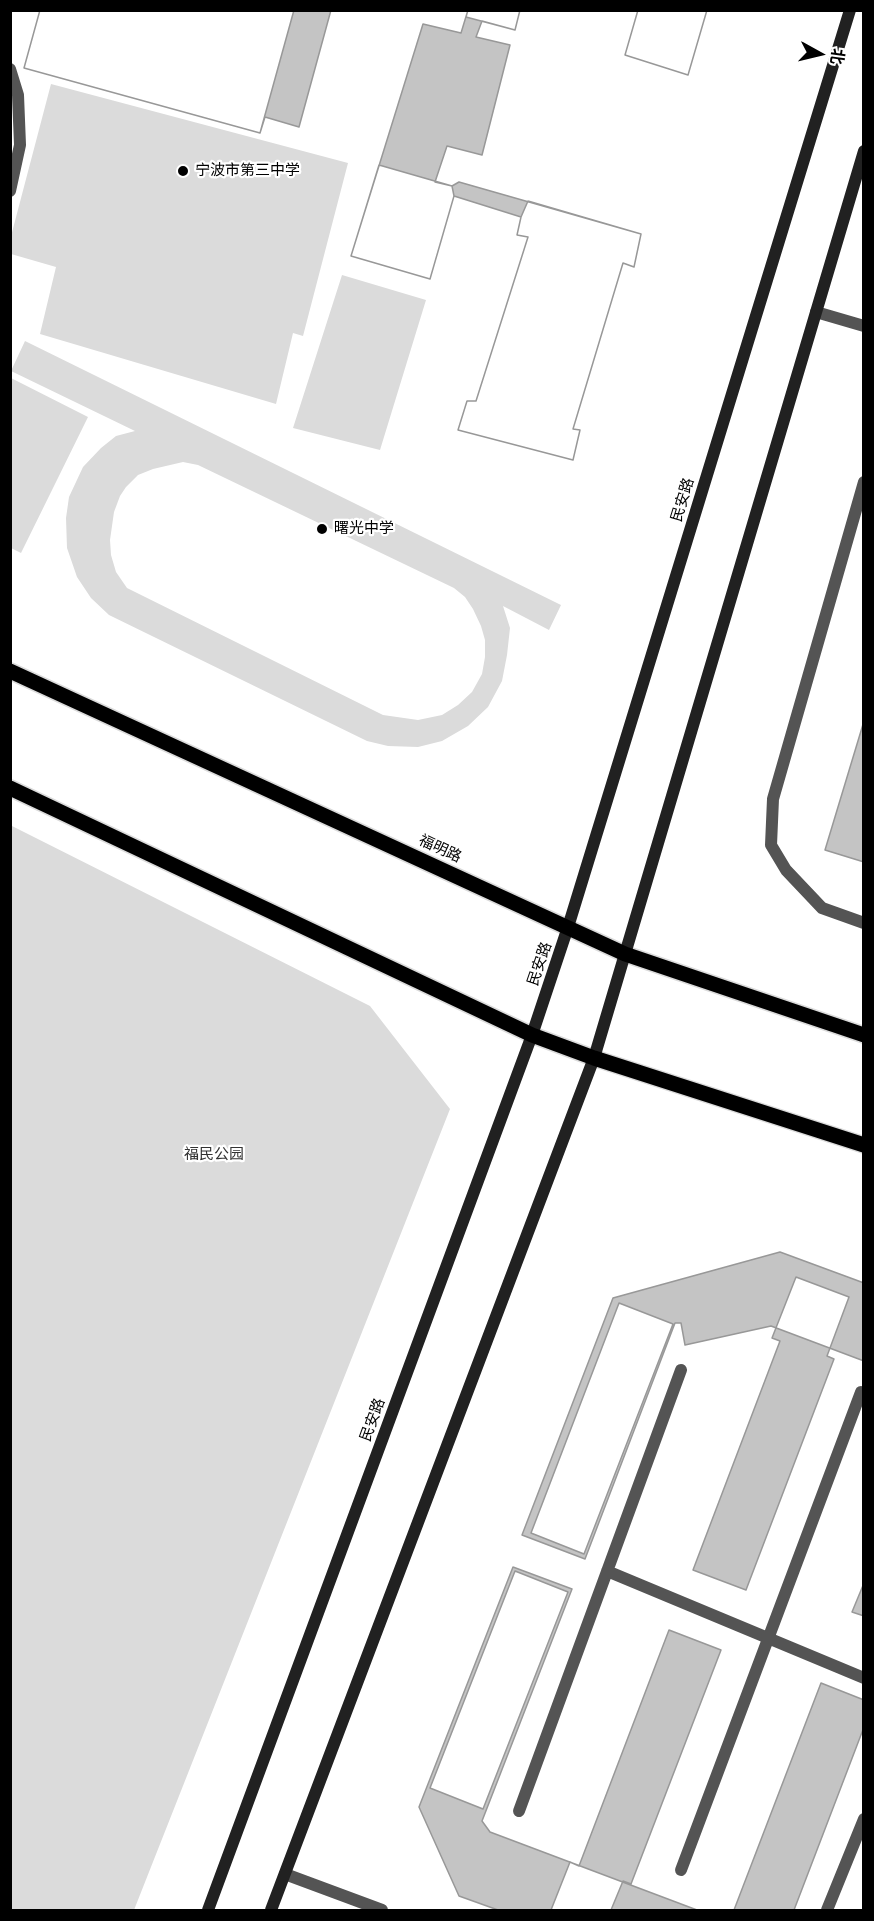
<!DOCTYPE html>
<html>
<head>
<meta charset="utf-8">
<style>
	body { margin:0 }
	#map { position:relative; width:874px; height:1921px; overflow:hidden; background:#fff; font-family:"PT Sans","Noto Sans SC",sans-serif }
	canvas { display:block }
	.frame { position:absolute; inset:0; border:12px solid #000; pointer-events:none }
	.north { position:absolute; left:790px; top:24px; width:60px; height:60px; -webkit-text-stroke:4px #fff; paint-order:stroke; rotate:98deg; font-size:16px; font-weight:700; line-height:24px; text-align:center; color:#000 }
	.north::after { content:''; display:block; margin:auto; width:21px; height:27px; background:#000; clip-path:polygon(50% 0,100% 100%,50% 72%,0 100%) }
</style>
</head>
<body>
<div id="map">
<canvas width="874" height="1921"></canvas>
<div class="frame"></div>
<div class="north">北</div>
</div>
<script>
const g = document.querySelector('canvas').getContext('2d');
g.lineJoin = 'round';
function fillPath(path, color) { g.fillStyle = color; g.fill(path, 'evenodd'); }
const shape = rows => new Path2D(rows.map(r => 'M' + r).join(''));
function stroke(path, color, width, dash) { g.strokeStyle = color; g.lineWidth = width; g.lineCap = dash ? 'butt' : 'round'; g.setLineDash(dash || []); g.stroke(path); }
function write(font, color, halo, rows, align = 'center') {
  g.font = font + ' "PT Sans","Noto Sans SC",sans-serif'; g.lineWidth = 4.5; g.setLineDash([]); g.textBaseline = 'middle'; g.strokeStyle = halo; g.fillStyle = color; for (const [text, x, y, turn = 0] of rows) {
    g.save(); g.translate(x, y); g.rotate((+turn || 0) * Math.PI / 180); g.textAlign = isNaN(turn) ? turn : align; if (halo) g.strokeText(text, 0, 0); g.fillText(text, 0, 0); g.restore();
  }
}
fillPath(shape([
	[51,84,348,163,303,336,293,333,276,404,40,334,56,267,11,254,10,240],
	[342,275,426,300,380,450,293,428],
	[25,341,561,605,549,630,503,606,510,628,507,655,502,681,488,707,468,726,442,741,418,747,388,746,367,741,109,615,91,598,77,577,67,548,66,518,69,497,83,467,101,448,116,436,135,431,11,371],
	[183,462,198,465,454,588,465,597,473,609,481,626,485,640,485,657,482,674,472,692,458,705,442,715,418,720,383,715,127,588,116,572,111,555,110,540,114,512,120,496,126,487,138,475,153,469],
	[11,378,88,417,21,553,11,548],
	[10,825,370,1006,450,1109,134,1910,11,1910]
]), '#dbdbdb');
const building = shape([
	[40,10,331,10,299,127,265,117,260,133,24,68,40,10],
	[40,10,294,10,260,133,24,68,40,10],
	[468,10,520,10,515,30,482,21,476,37,510,45,482,155,447,146,435,182,452,186,459,182,641,234,634,267,623,263,573,429,580,430,573,460,458,430,467,401,476,401,528,237,517,235,521,217,454,196,430,279,351,256,423,24,461,33,468,10],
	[468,10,520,10,515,30,466,17,468,10],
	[638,10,707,10,688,75,625,55,638,10],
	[638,10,707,10,688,75,625,55,638,10],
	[379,165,452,186,454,196,430,279,351,256,379,165],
	[528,201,641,234,634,267,623,263,573,429,580,430,573,460,458,430,467,401,476,401,528,237,517,235,521,217,528,201],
	[864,721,864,862,825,850,864,721],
	[780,1252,864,1283,864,1361,771,1326,685,1345,681,1323,675,1323,585,1559,522,1535,613,1298,780,1252],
	[796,1277,849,1297,827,1356,834,1359,746,1590,693,1570,780,1341,772,1338,796,1277],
	[619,1303,673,1324,584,1554,531,1533,619,1303],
	[513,1567,572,1589,482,1821,490,1832,697,1910,498,1910,459,1896,419,1807,513,1567],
	[515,1571,568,1592,483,1809,430,1788,515,1571],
	[864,1583,864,1616,852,1612,864,1583],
	[669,1630,721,1650,631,1884,623,1881,611,1910,551,1910,570,1862,579,1866,669,1630],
	[821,1683,864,1700,864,1727,794,1910,734,1910,821,1683]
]);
fillPath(building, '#c4c4c4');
stroke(building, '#989898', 1.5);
const primary = shape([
	[10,671,625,954,864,1035],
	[10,788,532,1035,594,1058,864,1145]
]);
stroke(primary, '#dbdbdb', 18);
stroke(shape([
	[10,69,18,95,20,145,10,191],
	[816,312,864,326],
	[864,482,773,799,771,845,786,870,822,908,864,923],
	[607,1571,864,1678],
	[519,1811,681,1370],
	[681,1870,861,1392],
	[827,1910,864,1819]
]), '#545454', 12);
stroke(shape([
	[285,1874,382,1910]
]), '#545454', 12);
stroke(shape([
	[208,1910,532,1035,568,927,850,10],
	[271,1910,594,1058,864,151]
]), '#212121', 12);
stroke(primary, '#000', 15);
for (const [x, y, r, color] of [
	[183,171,6,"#000"],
	[322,529,6,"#000"]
]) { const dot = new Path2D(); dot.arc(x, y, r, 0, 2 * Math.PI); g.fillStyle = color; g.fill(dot); stroke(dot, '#fff', 2); }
write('15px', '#000', '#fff', [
	["宁波市第三中学",195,171],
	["曙光中学",334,529]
], 'left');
write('15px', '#000', '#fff', [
	["民安路",683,500,-73],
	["福明路",440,849,25],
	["民安路",540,964,-71],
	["民安路",373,1420,-70]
]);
write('15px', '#323232', '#fff', [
	["福民公园",214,1155]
]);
</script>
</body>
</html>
